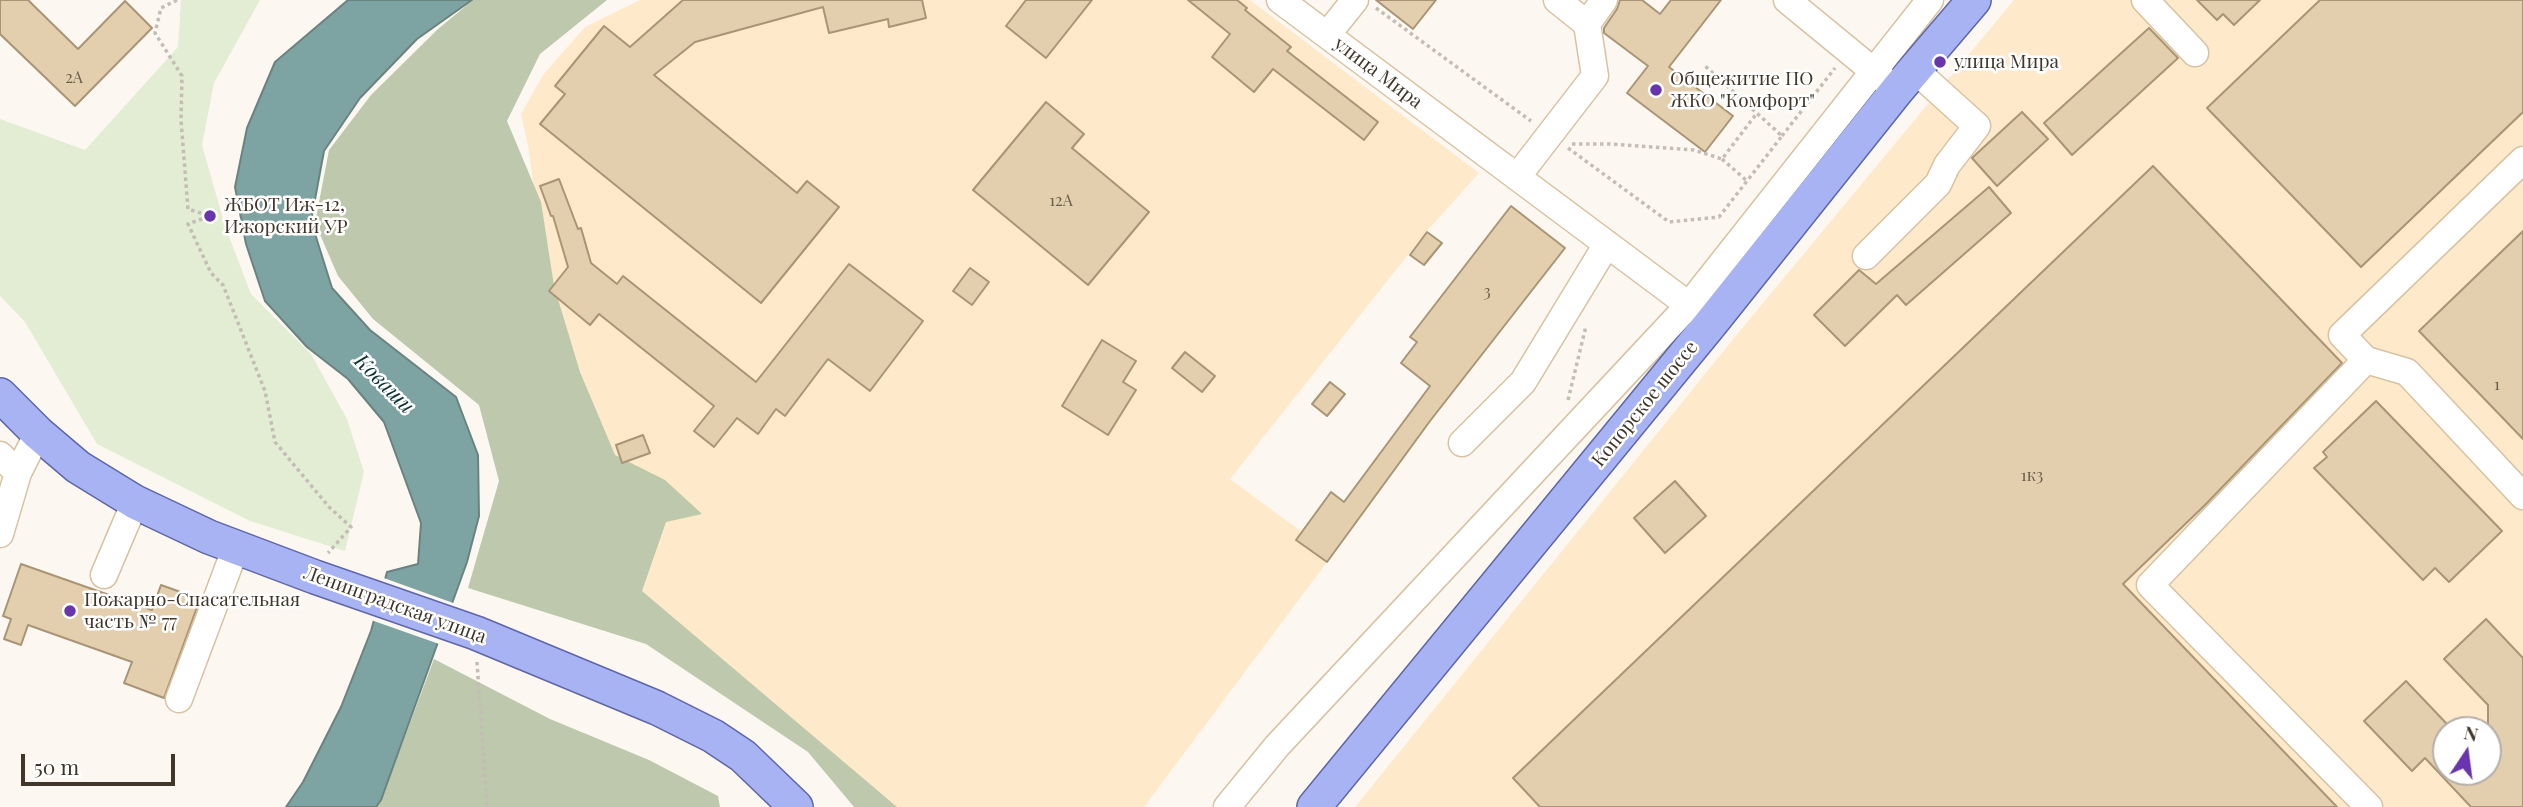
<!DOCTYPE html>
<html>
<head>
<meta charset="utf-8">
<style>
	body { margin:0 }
	#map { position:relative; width:2523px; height:807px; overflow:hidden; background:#fcf8f1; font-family:"Playfair Display",serif }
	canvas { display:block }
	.north { position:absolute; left:2432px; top:716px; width:70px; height:70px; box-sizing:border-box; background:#fff; border:2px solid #b3afaa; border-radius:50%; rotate:13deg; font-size:19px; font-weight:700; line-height:28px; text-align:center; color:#40372a }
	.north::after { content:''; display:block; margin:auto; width:24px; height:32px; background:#6835ac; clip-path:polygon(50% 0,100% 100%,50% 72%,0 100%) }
	.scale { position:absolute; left:21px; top:754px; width:154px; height:32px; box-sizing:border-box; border:4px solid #40372a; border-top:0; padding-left:9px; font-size:21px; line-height:24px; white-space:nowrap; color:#40372a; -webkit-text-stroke:5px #fff; paint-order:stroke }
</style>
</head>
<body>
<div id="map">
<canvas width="2523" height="807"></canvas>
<div class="north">N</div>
<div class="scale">50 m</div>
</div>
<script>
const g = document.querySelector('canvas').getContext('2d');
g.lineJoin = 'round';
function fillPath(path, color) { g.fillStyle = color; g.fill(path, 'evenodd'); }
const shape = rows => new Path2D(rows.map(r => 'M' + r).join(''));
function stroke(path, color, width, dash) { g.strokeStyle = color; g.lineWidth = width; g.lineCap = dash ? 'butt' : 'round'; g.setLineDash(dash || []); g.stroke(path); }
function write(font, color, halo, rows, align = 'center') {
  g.font = font + ' "Playfair Display",serif'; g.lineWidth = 5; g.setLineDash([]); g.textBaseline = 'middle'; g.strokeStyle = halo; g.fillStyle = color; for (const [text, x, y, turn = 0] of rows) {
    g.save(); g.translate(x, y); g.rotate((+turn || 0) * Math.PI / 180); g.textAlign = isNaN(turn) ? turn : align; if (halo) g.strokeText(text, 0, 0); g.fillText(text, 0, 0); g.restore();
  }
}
fillPath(shape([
	[640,0,1250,0,1479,173,1427,231,1230,479,1302,532,1297,540,1327,562,1144,807,881,807,604,590,549,312,529,151,521,114,543,75,585,27],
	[2014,0,2523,0,2523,807,1355,807,1739,332],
	[2446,730,2488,730,2488,772,2446,772]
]), '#feeaca');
fillPath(shape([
	[181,0,260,0,214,83,202,145,225,226,251,294,311,354,347,419,364,472,345,551,250,521,97,444,25,322,0,296,0,119,85,150,178,47]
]), '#e3edd4');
fillPath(shape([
	[473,0,607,0,540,54,507,121,541,202,554,286,580,372,615,455,665,480,702,514,666,522,642,591,897,807,854,807,808,752,646,644,468,588,499,481,479,405,373,319,338,276,315,223,329,150,371,95,438,29],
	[434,659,550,719,649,760,718,796,720,807,376,807,381,800]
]), '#bdc8ac');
const water = shape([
	[348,0,472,0,417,39,360,98,324,151,311,221,332,288,370,330,456,397,478,455,479,516,467,562,381,800,376,807,286,807,303,782,341,707,371,631,387,572,418,564,421,523,384,422,348,379,307,347,265,301,246,244,235,187,247,128,275,62,348,0]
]);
fillPath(water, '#7ea3a3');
stroke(water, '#6b837f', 2);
fillPath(shape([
	[381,577,456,604,442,645,371,620]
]), '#fcf8f1');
const building = shape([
	[0,0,28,0,78,49,125,1,152,28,75,106,0,34,0,0],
	[683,0,922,0,926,18,889,27,888,19,829,33,823,7,695,42,654,75,797,193,807,181,839,207,761,303,540,124,565,94,555,86,604,26,630,47,683,0],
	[1026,0,1092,0,1046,58,1006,26,1026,0],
	[1188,0,1237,0,1247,8,1245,10,1291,47,1287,51,1378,122,1364,140,1273,69,1254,92,1212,57,1230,34,1188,0],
	[1376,0,1436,0,1413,29,1376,0],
	[1620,0,1642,0,1660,14,1671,0,1721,0,1669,67,1733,116,1705,152,1627,93,1648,66,1604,33,1604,28,1617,9,1620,0],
	[2197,0,2260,0,2234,25,2223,14,2217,20,2197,0],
	[2320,0,2523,0,2523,112,2361,267,2207,108,2320,0],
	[2149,28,2178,58,2072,155,2044,123,2149,28],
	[1046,102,1084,134,1072,148,1149,212,1088,285,973,190,1046,102],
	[2022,112,2048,139,1997,186,1972,158,2022,112],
	[2153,166,2342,363,2205,505,2123,584,2337,807,1540,807,1513,778,2153,166],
	[559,179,578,229,581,228,591,263,617,284,623,276,756,382,849,264,923,321,870,391,828,359,785,416,776,409,758,434,737,418,714,447,694,431,714,406,599,314,590,325,549,291,568,267,553,216,551,216,540,186,559,179],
	[1989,187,2011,213,1906,305,1897,295,1845,346,1814,315,1859,270,1876,284,1989,187],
	[1511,206,1565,248,1430,421,1327,562,1296,540,1331,492,1344,502,1430,386,1401,363,1417,342,1410,337,1511,206],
	[2523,231,2523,439,2419,331,2523,231],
	[1427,232,1442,243,1424,265,1410,255,1427,232],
	[970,268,989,282,972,305,953,291,970,268],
	[1102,340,1136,361,1123,382,1136,390,1108,435,1062,406,1102,340],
	[1185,352,1215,376,1202,392,1172,368,1185,352],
	[1330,382,1345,394,1327,416,1312,404,1330,382],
	[2376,401,2502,531,2449,582,2435,568,2423,580,2314,468,2327,457,2323,452,2376,401],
	[643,435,650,453,622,463,616,445,643,435],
	[1675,481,1706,516,1665,553,1634,518,1675,481],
	[21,564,152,610,161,585,200,599,164,698,124,683,132,662,28,625,21,645,4,639,11,619,3,616,21,564],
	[2486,619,2523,658,2523,807,2471,807,2425,758,2412,771,2364,721,2406,681,2446,723,2446,772,2488,772,2488,705,2444,659,2486,619]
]);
fillPath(building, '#e3cead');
stroke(building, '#a99576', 2);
const minor = shape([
	[1280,0,1702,315],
	[1787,0,1888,83],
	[2145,0,2195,53],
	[1587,24,1604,0],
	[1327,35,1355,0],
	[2523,160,2342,335,2366,360,2407,372,2523,496],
	[1517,177,1595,76,1587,24,1557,0],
	[1866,256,1938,184,1947,165,1977,126,1915,70],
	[2366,360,2150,585,2369,807],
	[1462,443,1523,382,1607,244],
	[0,455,18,473],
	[0,534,18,473,38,433],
	[104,575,135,502],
	[179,699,236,547],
	[1227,807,1277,746,1689,305,1930,0]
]);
const major = shape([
	[0,395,38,433,78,467,135,502,209,537,315,577,476,633,657,708,713,736,743,756,796,807],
	[1314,807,1712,322,1898,89,1974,0]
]);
stroke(minor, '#d7c2a2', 29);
stroke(major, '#5e66a8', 36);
stroke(shape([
	[177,0,161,8,155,33,182,76,181,120,188,209,210,216,188,224,211,273,223,285,265,391,275,442,329,507,351,527,328,553],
	[1376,8,1531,121],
	[1782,136,1835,68],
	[1572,144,1610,144,1694,150,1722,159,1757,113],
	[1568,148,1669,222,1719,217,1782,136,1704,65],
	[1722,159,1747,181],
	[1568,400,1586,326],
	[477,662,487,807]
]), '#c3bdb5', 3.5, [3.5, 3.5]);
stroke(minor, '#fff', 26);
stroke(major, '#a8b3f4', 33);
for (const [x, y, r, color] of [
	[1940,62,7,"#6835ac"],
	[1656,90,7,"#6835ac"],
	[210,216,7,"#6835ac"],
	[70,611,7,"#6835ac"]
]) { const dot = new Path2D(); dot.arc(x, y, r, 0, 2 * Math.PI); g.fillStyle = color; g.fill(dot); stroke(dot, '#fff', 2.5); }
write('16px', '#695d4b', null, [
	["2А",74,78],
	["12А",1061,201],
	["3",1487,292],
	["1",2497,385],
	["1к3",2032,476]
]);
write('19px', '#40372a', '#fff', [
	["улица Мира",1954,62],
	["Общежитие ПО",1670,79],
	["ЖКО \"Комфорт\"",1670,101],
	["ЖБОТ Иж-12,",224,205],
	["Ижорский УР",224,227],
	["Пожарно-Спасательная",84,600],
	["часть № 77",84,622]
], 'left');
write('19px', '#40372a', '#fff', [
	["улица Мира",1378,73,37],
	["Копорское шоссе",1645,404,-51],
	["Ленинградская улица",395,605,20]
]);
write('italic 21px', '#0e3435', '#fff', [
	["Коваши",384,384,45]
]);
</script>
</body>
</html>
